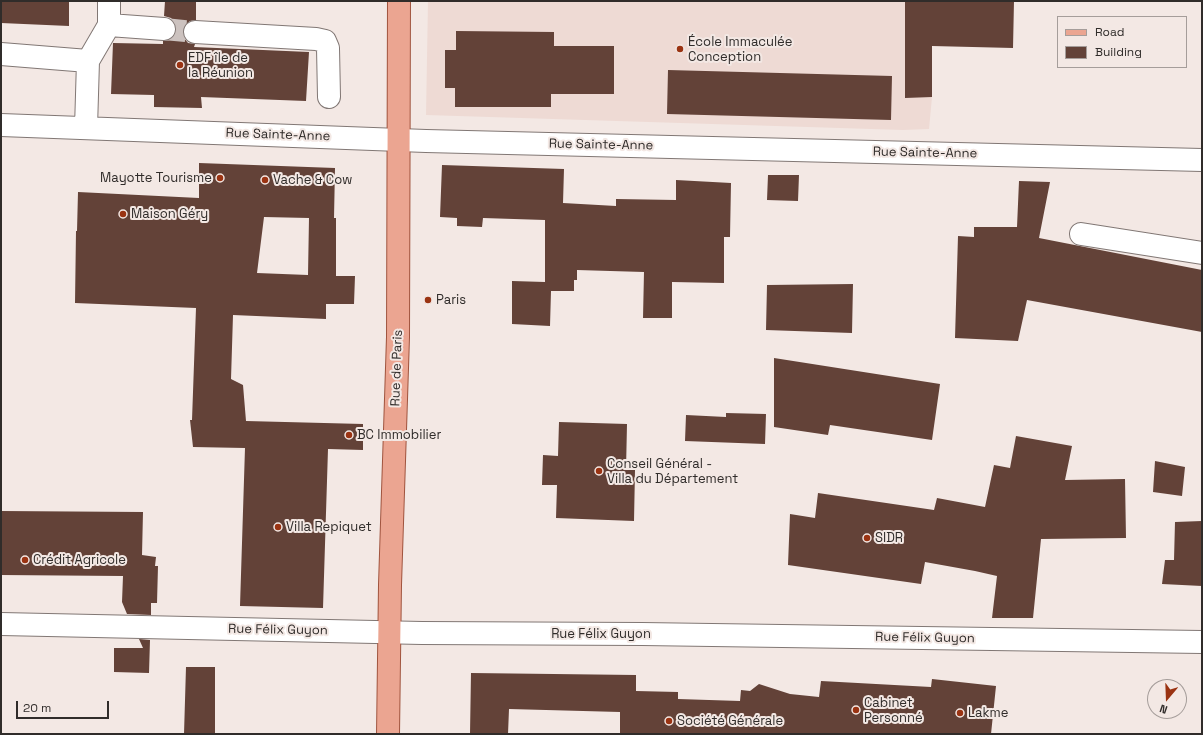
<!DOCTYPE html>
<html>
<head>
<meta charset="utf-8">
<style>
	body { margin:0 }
	#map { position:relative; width:1203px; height:735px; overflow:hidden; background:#f3e8e4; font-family:"Space Grotesk",sans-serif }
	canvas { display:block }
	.frame { position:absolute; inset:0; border:2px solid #302c2a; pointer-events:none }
	.legend { position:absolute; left:1057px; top:16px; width:130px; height:52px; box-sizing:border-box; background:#f3e8e4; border:1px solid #a59d9a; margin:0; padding:5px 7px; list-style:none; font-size:12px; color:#302c2a }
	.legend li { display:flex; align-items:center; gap:8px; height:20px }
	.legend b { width:20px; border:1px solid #a59d9a }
	.north { position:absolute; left:1147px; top:679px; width:40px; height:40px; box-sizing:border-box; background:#f3e8e4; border:1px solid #a59d9a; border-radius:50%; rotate:199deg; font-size:11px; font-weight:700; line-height:16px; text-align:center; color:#302c2a }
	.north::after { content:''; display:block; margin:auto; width:14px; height:18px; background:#9a3312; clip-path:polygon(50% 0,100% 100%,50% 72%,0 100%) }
	.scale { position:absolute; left:16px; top:701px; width:93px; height:18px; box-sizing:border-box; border:2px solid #302c2a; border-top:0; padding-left:5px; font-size:12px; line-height:14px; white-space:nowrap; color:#302c2a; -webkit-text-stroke:3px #f3e8e4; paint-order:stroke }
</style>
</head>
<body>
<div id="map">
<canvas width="1203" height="735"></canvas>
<div class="frame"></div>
<ul class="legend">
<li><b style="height:5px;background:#eba591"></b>Road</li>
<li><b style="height:11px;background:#634238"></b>Building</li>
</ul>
<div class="north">N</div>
<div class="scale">20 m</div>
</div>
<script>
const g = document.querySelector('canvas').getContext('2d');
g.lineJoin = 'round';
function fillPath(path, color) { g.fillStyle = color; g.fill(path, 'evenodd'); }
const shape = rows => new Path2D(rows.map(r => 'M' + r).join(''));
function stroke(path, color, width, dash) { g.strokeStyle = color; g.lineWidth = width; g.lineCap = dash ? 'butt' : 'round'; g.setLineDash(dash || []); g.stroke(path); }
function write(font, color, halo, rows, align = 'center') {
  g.font = font + ' "Space Grotesk",sans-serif'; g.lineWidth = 4; g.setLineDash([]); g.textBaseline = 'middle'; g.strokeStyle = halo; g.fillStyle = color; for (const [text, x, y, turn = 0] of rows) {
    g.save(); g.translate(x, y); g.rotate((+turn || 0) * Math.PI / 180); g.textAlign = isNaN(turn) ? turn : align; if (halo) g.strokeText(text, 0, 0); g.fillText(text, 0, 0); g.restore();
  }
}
fillPath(shape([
	[428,1,932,1,932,97,929,129,903,130,426,115]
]), '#eedad4');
fillPath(shape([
	[1,1,69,1,69,26,1,23],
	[165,1,196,1,196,20,190,21,185,25,183,32,184,38,188,43,195,44,194,47,309,52,306,101,201,97,202,108,154,107,154,95,111,94,113,43,163,44,163,41,170,40,175,36,176,30,175,23,171,18,164,16],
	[905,1,1014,1,1013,48,932,46,932,97,905,98],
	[456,31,554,32,554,46,614,46,614,94,551,94,551,107,455,107,455,88,445,88,445,50,456,50],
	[668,70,892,76,891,120,667,114],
	[199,163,335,168,334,218,336,218,336,276,355,276,354,304,326,304,326,319,233,315,231,379,243,385,246,421,363,424,363,450,328,449,323,608,240,606,245,448,193,447,190,420,192,420,196,308,75,303,76,231,77,231,78,192,199,198],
	[264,217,309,218,308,275,257,273],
	[442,165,564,169,563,203,616,206,616,199,676,200,676,180,731,183,730,237,724,237,724,283,672,282,672,318,643,318,644,272,577,270,577,280,574,280,574,291,551,291,550,326,512,324,512,281,545,282,545,220,483,218,482,227,457,226,457,218,440,217],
	[768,175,799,175,798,201,767,200],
	[1019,181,1050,182,1039,238,1202,270,1202,332,1027,300,1018,341,955,338,958,236,974,237,974,227,1017,227],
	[853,284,852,333,766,330,767,285],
	[774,358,940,384,932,440,830,425,828,435,774,427],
	[726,413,766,414,765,444,685,441,686,415,726,417],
	[559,422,627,424,626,470,635,470,634,521,556,518,557,485,542,485,543,455,558,456],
	[1016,436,1072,446,1065,480,1125,479,1126,538,1041,539,1033,618,992,618,997,576,975,571,925,562,921,584,788,565,790,514,815,518,818,493,934,510,937,498,985,507,994,465,1010,468],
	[1155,461,1185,467,1182,496,1153,492],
	[1,511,143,512,142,555,156,557,155,566,158,566,157,603,151,603,151,615,127,614,122,602,123,576,1,575],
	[1202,521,1202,586,1162,584,1165,560,1174,560,1175,522],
	[139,639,150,640,149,673,114,672,114,648,143,648],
	[186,667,215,667,215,734,184,734],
	[471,673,636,675,636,691,678,692,678,699,740,701,741,690,750,691,759,684,790,694,819,697,821,681,931,687,932,679,996,686,991,734,620,734,620,712,509,709,508,734,470,734]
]), '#634238');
stroke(shape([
	[164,29,195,32]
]), '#ccc2bf', 22, [22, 11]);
const minor = shape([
	[109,25,109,1],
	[195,32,316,39,325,41,328,48,329,97],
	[1,54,88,61],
	[1,125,426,141,1202,160],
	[86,128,88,61,109,25,164,29],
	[1081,234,1202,253],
	[1,624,422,633,642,634,1202,642]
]);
const major = shape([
	[388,734,390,585,398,337,399,1]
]);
stroke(minor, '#817774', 24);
stroke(major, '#a0543e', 24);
stroke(minor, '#fff', 22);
stroke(major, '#eba591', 22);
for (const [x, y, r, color] of [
	[680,49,4,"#9a3312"],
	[180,65,4,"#9a3312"],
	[220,178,4,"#9a3312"],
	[265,180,4,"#9a3312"],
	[123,214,4,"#9a3312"],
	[428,300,4,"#9a3312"],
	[349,435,4,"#9a3312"],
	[599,471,4,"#9a3312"],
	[278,527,4,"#9a3312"],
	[867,538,4,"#9a3312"],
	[25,560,4,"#9a3312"],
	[856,710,4,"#9a3312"],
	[960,713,4,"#9a3312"],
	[669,721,4,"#9a3312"]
]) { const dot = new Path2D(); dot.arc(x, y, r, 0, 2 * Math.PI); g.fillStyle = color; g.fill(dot); stroke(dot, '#f3e8e4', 1.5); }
write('13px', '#302c2a', '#f3e8e4', [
	["École Immaculée",688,42],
	["Conception",688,57],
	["EDF île de",188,58],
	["la Réunion",188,73],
	["Mayotte Tourisme",212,178,"right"],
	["Vache & Cow",273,180],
	["Maison Géry",131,214],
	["Paris",436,300],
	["BC Immobilier",357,435],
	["Conseil Général -",607,464],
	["Villa du Département",607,479],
	["Villa Repiquet",286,527],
	["SIDR",875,538],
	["Crédit Agricole",33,560],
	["Cabinet",864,703],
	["Personné",864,718],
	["Lakme",968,713],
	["Société Générale",677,721]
], 'left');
write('13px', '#302c2a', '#f3e8e4', [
	["Rue Sainte-Anne",278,135,2],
	["Rue Sainte-Anne",601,145,1],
	["Rue Sainte-Anne",925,153,1],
	["Rue de Paris",397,368,-88],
	["Rue Félix Guyon",278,630,1],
	["Rue Félix Guyon",601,634],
	["Rue Félix Guyon",925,638,1]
]);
</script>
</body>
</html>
